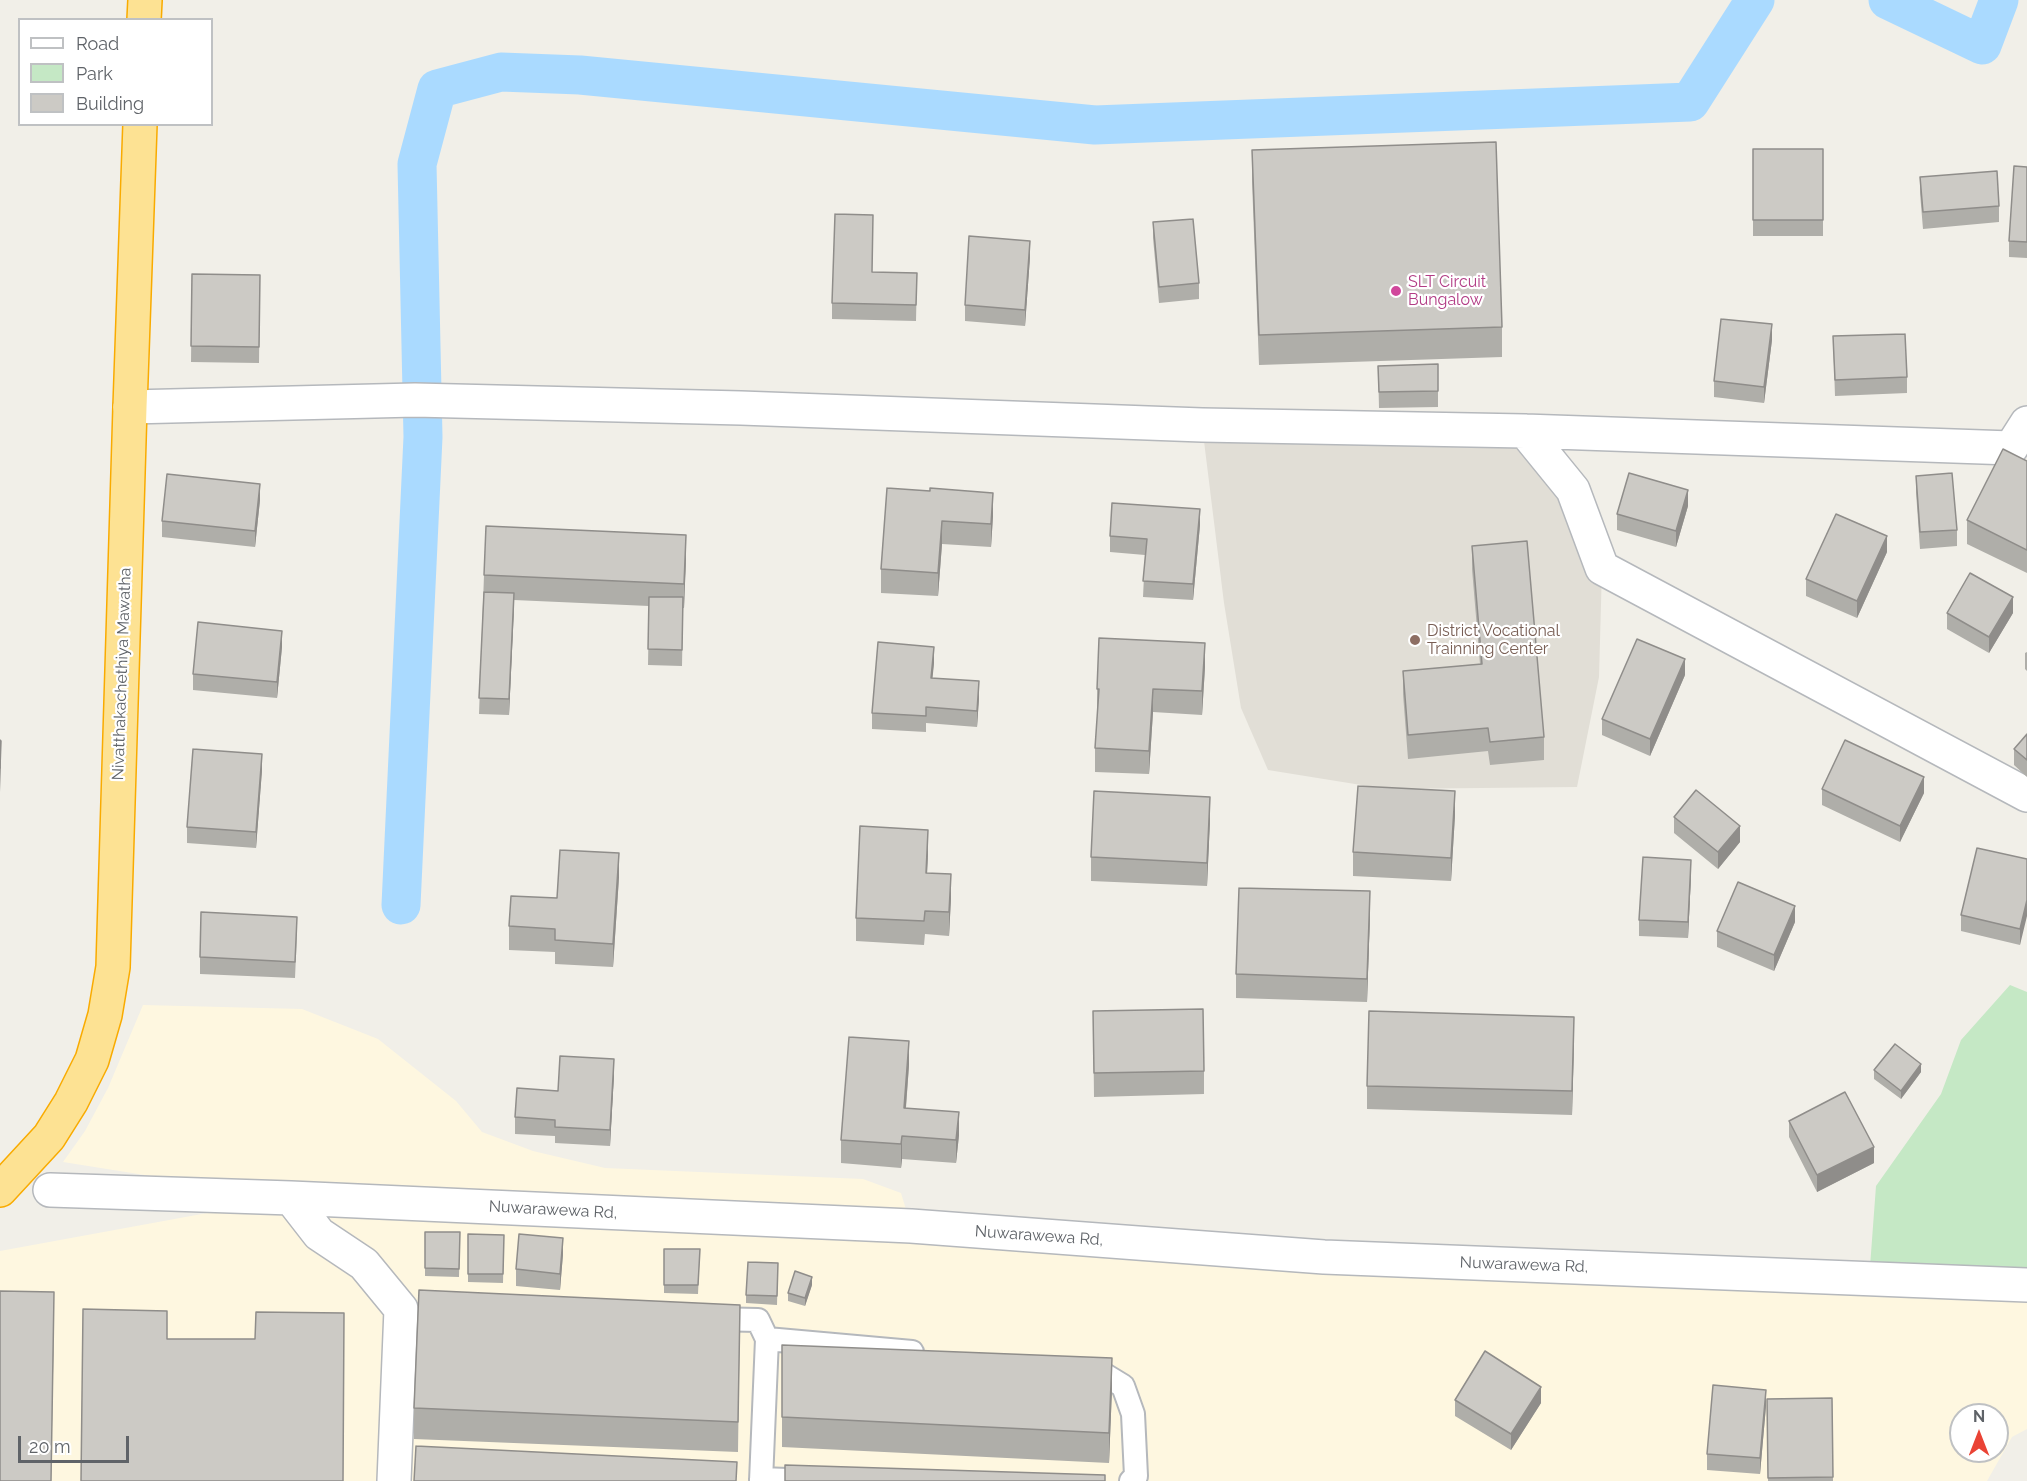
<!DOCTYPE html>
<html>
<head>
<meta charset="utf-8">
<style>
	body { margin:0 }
	#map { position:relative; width:2027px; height:1481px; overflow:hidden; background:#f1efe8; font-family:Raleway,sans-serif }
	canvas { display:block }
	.legend { position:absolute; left:18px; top:18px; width:195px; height:108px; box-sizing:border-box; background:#fff; border:2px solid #bfc1c3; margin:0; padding:8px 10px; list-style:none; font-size:18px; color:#5f6368 }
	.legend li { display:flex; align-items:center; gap:12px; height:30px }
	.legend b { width:30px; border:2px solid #bfc1c3 }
	.north { position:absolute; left:1949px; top:1403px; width:60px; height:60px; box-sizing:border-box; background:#fff; border:2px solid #bfc1c3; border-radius:50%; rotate:0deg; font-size:16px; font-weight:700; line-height:24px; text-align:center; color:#5f6368 }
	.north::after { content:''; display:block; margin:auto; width:21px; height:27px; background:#ea4335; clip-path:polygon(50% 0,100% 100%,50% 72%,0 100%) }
	.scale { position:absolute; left:18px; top:1436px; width:111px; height:27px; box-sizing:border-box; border:3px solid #5f6368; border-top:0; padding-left:8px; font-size:18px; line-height:21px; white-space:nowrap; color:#5f6368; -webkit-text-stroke:4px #fff; paint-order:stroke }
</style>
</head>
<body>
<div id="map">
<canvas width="2027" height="1481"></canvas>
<ul class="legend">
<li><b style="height:8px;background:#fff"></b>Road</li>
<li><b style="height:16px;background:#c5e8c5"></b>Park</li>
<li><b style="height:16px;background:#cccac5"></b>Building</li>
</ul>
<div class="north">N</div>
<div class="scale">20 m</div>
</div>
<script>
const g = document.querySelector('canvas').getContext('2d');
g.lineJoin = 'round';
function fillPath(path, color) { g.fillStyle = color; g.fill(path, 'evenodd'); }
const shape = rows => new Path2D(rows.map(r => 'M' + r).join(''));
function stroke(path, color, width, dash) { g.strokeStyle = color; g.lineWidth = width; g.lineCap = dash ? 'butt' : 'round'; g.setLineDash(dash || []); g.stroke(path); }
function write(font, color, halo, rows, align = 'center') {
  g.font = font + ' Raleway,sans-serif'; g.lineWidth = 4.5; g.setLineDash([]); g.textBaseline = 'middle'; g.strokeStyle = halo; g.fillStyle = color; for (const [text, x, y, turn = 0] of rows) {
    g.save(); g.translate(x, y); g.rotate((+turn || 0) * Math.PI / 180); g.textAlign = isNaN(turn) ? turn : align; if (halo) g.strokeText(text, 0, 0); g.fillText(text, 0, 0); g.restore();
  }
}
fillPath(shape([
	[143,1005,302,1009,378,1039,456,1101,482,1132,533,1151,605,1168,863,1179,901,1193,911,1226,2027,1285,2027,1429,2012,1437,1987,1481,0,1481,0,1251,289,1198,63,1162,85,1131,108,1088],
	[1961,1415,1997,1415,1997,1451,1961,1451]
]), '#fef7e0');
fillPath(shape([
	[1202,425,1525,431,1602,568,1599,677,1577,787,1386,789,1268,770,1241,708,1224,603]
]), '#e1ded6');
fillPath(shape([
	[2010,985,2027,992,2027,1285,1869,1280,1876,1186,1941,1094,1961,1040]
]), '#c5e8c5');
stroke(shape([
	[1888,0,1982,45,1999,0],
	[401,905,423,437,417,164,437,89,501,72,580,75,1095,125,1690,102,1755,0]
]), '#aadaff', 39);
const lane = shape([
	[710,1319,758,1320,767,1339,761,1481],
	[767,1339,912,1352],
	[1085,1370,1100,1372,1123,1386,1133,1414,1136,1476,1131,1481],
	[761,1479,814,1481]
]);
const street = shape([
	[130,407,415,400,741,408,1202,425,1525,431,2011,448,2027,423],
	[1525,431,1573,490,1602,568,2027,795],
	[50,1190,291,1198,911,1226,1324,1257,2027,1285],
	[291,1198,319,1234,364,1264,401,1309,394,1481]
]);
const highway = shape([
	[144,20,145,0],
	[0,1190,49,1137,71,1102,92,1060,105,1015,113,967,130,407,140,124]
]);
stroke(lane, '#b5b8bc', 26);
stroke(street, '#b5b8bc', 36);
stroke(highway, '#f9ab00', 36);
stroke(lane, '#fff', 22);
stroke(street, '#fff', 33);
stroke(highway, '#fde293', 33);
fillPath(shape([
	[1753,149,1823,149,1823,236,1753,236],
	[1252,150,1502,327,1502,357,1259,365,1252,181],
	[2027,167,2027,258,2009,257,2009,241],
	[1920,177,1999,206,1999,222,1923,229,1920,193],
	[1153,222,1199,283,1199,299,1159,303,1153,238],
	[1030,257,1025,326,965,321,965,305],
	[873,272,917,273,916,321,832,319,832,303],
	[192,274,260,275,259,363,191,362],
	[1833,336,1907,377,1907,393,1835,396],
	[1772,340,1764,403,1714,397,1714,381],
	[1438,364,1438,407,1379,408,1378,366],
	[2027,461,2027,573,1967,544,1967,520],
	[1916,476,1957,530,1957,546,1920,549,1916,492],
	[887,488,993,516,991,547,942,544,938,596,881,593,881,569],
	[260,500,255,547,162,537,162,521],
	[1688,506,1676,547,1617,530,1617,514],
	[1200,525,1193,600,1143,597,1145,555,1110,552,1110,536],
	[1472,546,1544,737,1544,760,1490,765,1488,751,1408,759,1403,694,1403,671,1480,664,1472,569],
	[1887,552,1857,618,1806,596,1806,579],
	[686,558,684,608,683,608,682,666,648,665,649,606,514,600,509,715,479,714,484,575],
	[1947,613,2013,613,1989,653,1947,629],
	[282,647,277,698,193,690,193,674],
	[2027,652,2027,671,2025,669,2025,653],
	[934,663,932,678,979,698,977,727,926,723,926,732,872,729,872,713],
	[1205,667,1202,715,1153,712,1149,774,1095,772,1095,748,1098,712,1097,712,1097,689],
	[1685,675,1650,756,1602,735,1602,719],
	[2027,734,2027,777,2014,765,2014,749],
	[262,770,256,848,187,843,187,827],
	[1822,789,1924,793,1900,842,1822,805],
	[1455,815,1451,881,1353,876,1353,852],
	[1674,817,1740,842,1718,869,1674,833],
	[1210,820,1207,886,1091,881,1091,857],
	[928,853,927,873,951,898,949,936,925,934,924,945,856,941,856,918],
	[2027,859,2020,945,1961,931,1961,915],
	[1691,876,1688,938,1639,936,1639,920],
	[619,877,613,967,555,964,555,952,509,950,509,926,557,898],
	[1370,915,1367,1002,1236,998,1236,974],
	[1795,922,1774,971,1717,947,1717,931],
	[297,933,295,978,200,974,200,957],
	[1093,1011,1204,1071,1204,1094,1094,1097],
	[1574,1041,1572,1115,1367,1109,1367,1086],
	[909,1065,906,1108,959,1135,956,1163,902,1159,901,1168,841,1163,841,1140],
	[1874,1070,1921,1072,1901,1099,1874,1079],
	[614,1075,610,1146,555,1143,555,1136,515,1134,515,1117,558,1091],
	[1789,1121,1874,1163,1817,1192,1789,1137],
	[425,1232,460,1232,459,1277,425,1276],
	[468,1234,504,1235,503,1283,468,1282],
	[664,1249,700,1249,698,1294,664,1293],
	[563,1254,560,1290,516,1286,516,1269],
	[778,1263,777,1305,746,1303,746,1295],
	[812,1285,805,1306,788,1301,788,1293],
	[740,1305,738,1452,414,1439,414,1408],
	[782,1345,1112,1389,1109,1463,782,1447],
	[1832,1398,1833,1481,1768,1481,1767,1399],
	[1455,1400,1541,1403,1511,1450,1455,1416],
	[1766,1406,1760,1474,1707,1470,1707,1454]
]), '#afaea9');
fillPath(shape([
	[1030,241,1030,257,1025,326,1025,310],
	[1772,324,1772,340,1764,403,1764,387],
	[260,484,260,500,255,547,255,531],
	[1688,490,1688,506,1676,547,1676,531],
	[993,493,993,516,991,547,991,524],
	[1200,509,1200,525,1193,600,1193,584],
	[942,521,942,544,938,596,938,573],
	[686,535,686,558,684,608,684,584],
	[1887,536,1887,552,1857,618,1857,601],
	[514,593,514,609,509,715,509,699],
	[2013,597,2013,613,1989,653,1989,637],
	[282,631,282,647,277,698,277,682],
	[1205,643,1205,667,1202,715,1202,691],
	[934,647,934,663,931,694,931,678],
	[1685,659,1685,675,1650,756,1650,739],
	[979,681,979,698,977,727,977,711],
	[1153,689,1153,712,1149,774,1149,751],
	[1,741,1,764,0,792,0,768],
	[262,754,262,770,256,848,256,832],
	[1924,777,1924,793,1900,842,1900,826],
	[1455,791,1455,815,1451,881,1451,858],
	[1210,797,1210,820,1207,886,1207,863],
	[1740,826,1740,842,1718,869,1718,852],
	[928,830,928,853,926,897,926,873],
	[619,853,619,877,613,967,613,944],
	[1691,860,1691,876,1688,938,1688,922],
	[951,874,951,898,949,936,949,912],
	[1370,891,1370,915,1367,1002,1367,979],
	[2027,900,2027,916,2020,945,2020,929],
	[1795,906,1795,922,1774,971,1774,955],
	[1574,1017,1574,1041,1572,1115,1572,1091],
	[909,1041,909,1065,904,1131,904,1108],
	[614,1059,614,1075,610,1146,610,1130],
	[1921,1064,1921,1072,1901,1099,1901,1091],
	[959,1112,959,1135,956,1163,956,1140],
	[902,1136,902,1159,901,1168,901,1144],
	[1874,1147,1874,1163,1817,1192,1817,1175],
	[563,1238,563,1254,560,1290,560,1274],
	[812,1277,812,1285,805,1306,805,1298],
	[54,1292,54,1322,51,1481],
	[1112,1358,1112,1389,1109,1463,1109,1433],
	[1541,1387,1541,1403,1511,1450,1511,1434],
	[1766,1390,1766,1406,1760,1474,1760,1458]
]), '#8f8d8a');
const building = shape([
	[1496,142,1502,327,1259,335,1252,150,1496,142],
	[1753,149,1823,149,1823,220,1753,220,1753,149],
	[2014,166,2027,167,2027,242,2009,241,2014,166],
	[1997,171,1999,206,1923,212,1920,177,1997,171],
	[835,214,873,215,872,272,917,273,916,305,832,303,835,214],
	[1193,219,1199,283,1159,287,1153,222,1193,219],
	[969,236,1030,241,1025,310,965,305,969,236],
	[192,274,260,275,259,347,191,346,192,274],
	[1721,319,1772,324,1764,387,1714,381,1721,319],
	[1905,334,1907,377,1835,380,1833,336,1905,334],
	[1438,364,1438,391,1379,392,1378,366,1438,364],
	[2003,449,2027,461,2027,550,1967,520,2003,449],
	[1629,473,1688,490,1676,531,1617,514,1629,473],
	[1952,473,1957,530,1920,532,1916,476,1952,473],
	[167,474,260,484,255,531,162,521,167,474],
	[887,488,930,491,930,488,993,493,991,524,942,521,938,573,881,569,887,488],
	[1112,503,1200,509,1193,584,1143,581,1147,539,1110,536,1112,503],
	[1836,514,1887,536,1857,601,1806,579,1836,514],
	[486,526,686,535,684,584,484,575,486,526],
	[1527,541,1544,737,1490,742,1488,728,1408,735,1403,671,1482,664,1472,546,1527,541],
	[1970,573,2013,597,1989,637,1947,613,1970,573],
	[484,592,514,593,509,699,479,698,484,592],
	[649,597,683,597,682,650,648,649,649,597],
	[198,622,282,631,277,682,193,674,198,622],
	[1099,638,1205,643,1202,691,1153,689,1149,751,1095,748,1099,689,1097,689,1099,638],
	[1637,639,1685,659,1650,739,1602,719,1637,639],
	[878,642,934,647,931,678,979,681,977,711,926,707,926,716,872,713,878,642],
	[2027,734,2027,760,2014,749,2027,734],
	[0,740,1,741,0,768,0,740],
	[1845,740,1924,777,1900,826,1822,789,1845,740],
	[193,749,262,754,256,832,187,827,193,749],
	[1358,786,1455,791,1451,858,1353,852,1358,786],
	[1696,790,1740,826,1718,852,1674,817,1696,790],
	[1094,791,1210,797,1207,863,1091,857,1094,791],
	[860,826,928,830,926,873,951,874,949,912,925,911,924,921,856,918,860,826],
	[1977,848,2027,859,2027,900,2020,929,1961,915,1977,848],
	[560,850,619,853,613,944,555,940,555,929,509,926,511,896,557,898,560,850],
	[1643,857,1691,860,1688,922,1639,920,1643,857],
	[1738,882,1795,906,1774,955,1717,931,1738,882],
	[1239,888,1370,891,1367,979,1236,974,1239,888],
	[201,912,297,917,295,962,200,957,201,912],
	[1203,1009,1204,1071,1094,1073,1093,1011,1203,1009],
	[1369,1011,1574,1017,1572,1091,1367,1086,1369,1011],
	[849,1037,909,1041,904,1108,959,1112,956,1140,902,1136,901,1144,841,1140,849,1037],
	[1895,1044,1921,1064,1901,1091,1874,1070,1895,1044],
	[560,1056,614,1059,610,1130,555,1127,555,1120,515,1117,517,1088,558,1091,560,1056],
	[1845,1092,1874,1147,1817,1175,1789,1121,1845,1092],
	[425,1232,460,1232,459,1269,425,1268,425,1232],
	[468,1234,504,1235,503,1274,468,1274,468,1234],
	[519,1234,563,1238,560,1274,516,1269,519,1234],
	[664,1249,700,1249,698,1285,664,1285,664,1249],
	[748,1262,778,1263,777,1296,746,1295,748,1262],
	[795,1271,812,1277,805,1298,788,1293,795,1271],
	[419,1290,740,1305,738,1422,414,1408,419,1290],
	[0,1291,54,1292,51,1481,0,1481,0,1291],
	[83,1309,167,1311,167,1339,255,1339,256,1312,344,1313,343,1481,81,1481,83,1309],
	[782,1345,1112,1358,1109,1433,782,1417,782,1345],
	[1485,1351,1541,1387,1511,1434,1455,1400,1485,1351],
	[1713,1385,1766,1390,1760,1458,1707,1454,1713,1385],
	[1832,1398,1833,1477,1768,1478,1767,1399,1832,1398],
	[416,1446,737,1462,736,1481,414,1481,416,1446],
	[785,1465,1105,1475,1105,1481,785,1481,785,1465]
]);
fillPath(building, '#cccac5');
stroke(building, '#8f8d8a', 1.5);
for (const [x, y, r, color] of [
	[1396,291,6,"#d1479c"],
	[1415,640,6,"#8d6e63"]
]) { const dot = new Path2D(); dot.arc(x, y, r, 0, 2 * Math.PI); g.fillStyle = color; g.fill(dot); stroke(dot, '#fff', 2); }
write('16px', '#b23c85', '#fff', [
	["SLT Circuit",1408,282],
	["Bungalow",1408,300]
], 'left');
write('16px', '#785e54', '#fff', [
	["District Vocational",1427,631],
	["Trainning Center",1427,649]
], 'left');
write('16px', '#5f6368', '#fff', [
	["Nivatthakachethiya Mawatha",122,674,-88],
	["Nuwarawewa Rd,",553,1210,3],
	["Nuwarawewa Rd,",1039,1236,4],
	["Nuwarawewa Rd,",1524,1265,2]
]);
</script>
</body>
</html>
